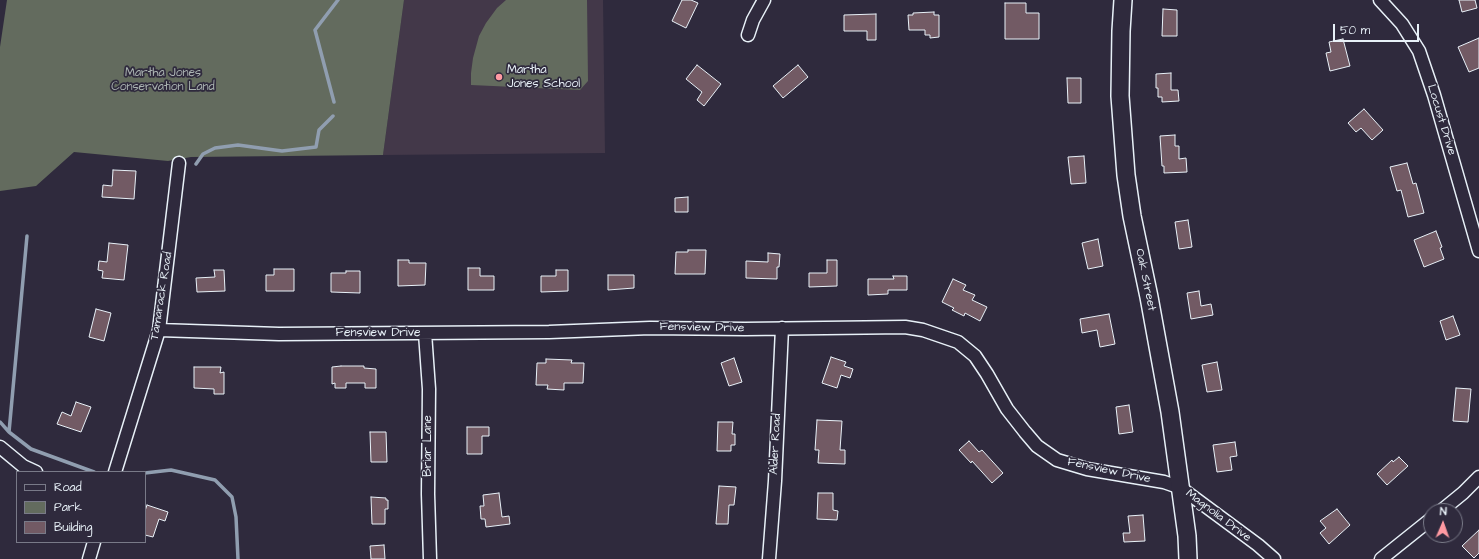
<!DOCTYPE html>
<html>
<head>
<meta charset="utf-8">
<style>
	body { margin:0 }
	#map { position:relative; width:1479px; height:559px; overflow:hidden; background:#2f2a3d; font-family:"Architects Daughter",sans-serif }
	canvas { display:block }
	.legend { position:absolute; left:16px; top:471px; width:130px; height:72px; box-sizing:border-box; background:#2f2a3d; border:1px solid #797a88; margin:0; padding:5px 7px; list-style:none; font-size:12px; color:#e8f1f8 }
	.legend li { display:flex; align-items:center; gap:8px; height:20px }
	.legend b { width:20px; border:1px solid #797a88 }
	.north { position:absolute; left:1423px; top:503px; width:40px; height:40px; box-sizing:border-box; background:#2f2a3d; border:1px solid #797a88; border-radius:50%; rotate:2deg; font-size:11px; font-weight:700; line-height:16px; text-align:center; color:#e8f1f8 }
	.north::after { content:''; display:block; margin:auto; width:14px; height:18px; background:#ff9aa2; clip-path:polygon(50% 0,100% 100%,50% 72%,0 100%) }
	.scale { position:absolute; left:1333px; top:24px; width:86px; height:18px; box-sizing:border-box; border:2px solid #e8f1f8; border-top:0; padding-left:5px; font-size:12px; line-height:14px; white-space:nowrap; color:#e8f1f8; -webkit-text-stroke:3px #2f2a3d; paint-order:stroke }
</style>
</head>
<body>
<div id="map">
<canvas width="1479" height="559"></canvas>
<ul class="legend">
<li><b style="height:5px;background:#2f2a3d"></b>Road</li>
<li><b style="height:11px;background:#636b5e"></b>Park</li>
<li><b style="height:11px;background:#725a64"></b>Building</li>
</ul>
<div class="north">N</div>
<div class="scale">50 m</div>
</div>
<script>
const g = document.querySelector('canvas').getContext('2d');
g.lineJoin = 'round';
function fillPath(path, color) { g.fillStyle = color; g.fill(path, 'evenodd'); }
const shape = rows => new Path2D(rows.map(r => 'M' + r).join(''));
function stroke(path, color, width, dash) { g.strokeStyle = color; g.lineWidth = width; g.lineCap = dash ? 'butt' : 'round'; g.setLineDash(dash || []); g.stroke(path); }
function write(font, color, halo, rows, align = 'center') {
  g.font = font + ' "Architects Daughter",sans-serif'; g.lineWidth = 3.5; g.setLineDash([]); g.textBaseline = 'middle'; g.strokeStyle = halo; g.fillStyle = color; for (const [text, x, y, turn = 0] of rows) {
    g.save(); g.translate(x, y); g.rotate((+turn || 0) * Math.PI / 180); g.textAlign = isNaN(turn) ? turn : align; if (halo) g.strokeText(text, 0, 0); g.fillText(text, 0, 0); g.restore();
  }
}
fillPath(shape([
	[404,0,603,0,605,153,383,155]
]), '#433849');
fillPath(shape([
	[7,0,404,0,383,155,191,157,168,161,74,152,36,186,0,191,0,47],
	[506,0,587,0,588,81,580,90,471,85,471,73,473,58,479,36,486,23,497,8]
]), '#636b5e');
stroke(shape([
	[334,102,315,30,338,0],
	[196,164,203,154,215,148,238,145,282,151,316,147,319,130,333,116],
	[0,422,9,432,31,449,94,472],
	[9,432,27,236],
	[145,473,171,470,215,480,232,497,236,517,238,559]
]), '#909eb0', 3.5);
const building = shape([
	[682,0,691,0,698,3,686,28,672,21,682,0],
	[1459,0,1475,0,1477,8,1462,12,1459,0],
	[1005,3,1026,3,1026,13,1039,13,1039,39,1005,39,1005,3],
	[1163,9,1177,10,1177,36,1162,36,1163,9],
	[934,12,934,15,939,15,939,37,930,38,930,35,925,35,925,30,909,30,908,15,913,15,913,13,934,12],
	[876,14,876,40,867,40,867,31,844,31,844,15,876,14],
	[1479,38,1479,68,1469,72,1458,47,1479,38],
	[1343,39,1350,66,1330,71,1326,53,1331,52,1329,42,1343,39],
	[697,65,721,84,704,106,697,100,702,92,686,79,697,65],
	[798,65,808,77,783,98,773,86,798,65],
	[1171,73,1171,90,1178,90,1179,101,1162,102,1162,97,1158,97,1158,88,1156,88,1156,74,1171,73],
	[1067,78,1081,78,1081,103,1068,103,1067,78],
	[1364,109,1383,130,1372,140,1361,128,1356,132,1348,123,1364,109],
	[1175,135,1175,146,1179,146,1179,159,1186,158,1187,172,1164,173,1164,166,1162,166,1160,136,1175,135],
	[1084,156,1086,183,1071,184,1068,157,1084,156],
	[1407,163,1413,184,1416,183,1424,213,1408,217,1401,190,1397,191,1390,167,1407,163],
	[113,170,136,171,134,199,102,197,103,185,112,186,113,170],
	[688,197,688,212,675,212,675,198,688,197],
	[1188,220,1192,247,1179,249,1175,222,1188,220],
	[1436,231,1442,247,1440,248,1444,259,1424,267,1414,240,1436,231],
	[1098,239,1103,266,1088,269,1082,243,1098,239],
	[109,243,128,245,124,280,102,278,103,271,98,270,99,261,107,262,109,243],
	[688,250,706,250,705,274,675,274,676,252,688,252,688,250],
	[768,253,780,254,779,267,777,267,777,279,746,278,746,261,768,262,768,253],
	[398,260,409,260,409,263,426,263,425,285,398,286,398,260],
	[827,260,837,260,837,286,809,287,809,273,827,273,827,260],
	[468,268,480,268,480,276,494,276,494,290,468,290,468,268],
	[274,269,294,269,294,291,266,291,266,275,274,275,274,269],
	[214,270,224,270,225,291,197,292,196,278,215,277,214,270],
	[556,270,568,270,568,291,541,292,541,276,556,276,556,270],
	[346,271,360,271,360,293,331,292,331,273,346,273,346,271],
	[608,275,634,275,634,288,608,290,608,275],
	[893,276,907,276,907,290,888,290,888,294,868,295,868,279,894,279,893,276],
	[953,279,966,285,963,290,975,295,972,300,987,307,980,321,965,313,964,316,952,310,954,308,942,302,953,279],
	[1199,291,1201,306,1211,304,1213,315,1191,319,1187,293,1199,291],
	[96,309,111,313,104,341,89,337,96,309],
	[1109,314,1115,344,1100,347,1097,330,1082,333,1080,319,1109,314],
	[1453,316,1460,335,1446,340,1440,321,1453,316],
	[831,357,846,362,844,366,853,369,850,378,841,375,837,388,822,383,831,357],
	[734,358,742,382,729,386,721,363,734,358],
	[546,359,572,360,571,363,584,363,583,383,564,383,564,390,547,389,548,385,536,385,537,363,546,363,546,359],
	[1217,362,1222,390,1207,392,1202,365,1217,362],
	[341,366,364,366,364,368,376,369,376,388,365,388,365,383,346,383,346,388,335,388,335,383,332,384,332,367,341,366],
	[194,367,221,367,220,373,224,372,224,394,214,394,214,389,194,388,194,367],
	[1456,388,1471,389,1468,422,1453,421,1456,388],
	[76,402,91,407,81,432,57,424,62,412,71,416,76,402],
	[1129,405,1133,432,1119,434,1116,407,1129,405],
	[817,420,842,421,840,450,845,450,845,464,818,463,819,450,815,450,817,420],
	[718,422,733,422,732,434,735,434,735,445,731,445,731,451,717,451,718,422],
	[467,427,489,427,489,436,482,436,482,454,467,454,467,427],
	[370,432,386,432,387,462,371,462,370,432],
	[969,441,979,452,982,450,1003,473,992,483,972,461,971,463,959,450,969,441],
	[1235,442,1237,456,1230,457,1232,470,1217,472,1213,445,1235,442],
	[1399,457,1408,466,1387,485,1377,474,1392,460,1393,462,1399,457],
	[719,486,736,487,734,505,729,505,728,524,716,524,719,486],
	[499,493,502,517,509,516,510,524,486,527,485,519,481,519,480,506,484,506,483,495,499,493],
	[818,493,833,493,833,510,838,511,837,520,817,519,818,493],
	[371,497,386,498,386,500,388,500,388,509,385,509,385,524,372,524,371,497],
	[147,505,168,512,165,521,159,519,153,537,145,535,145,511,147,505],
	[1337,509,1350,525,1329,544,1320,533,1326,528,1320,521,1337,509],
	[1143,515,1145,541,1124,542,1123,533,1130,533,1128,516,1143,515],
	[1479,530,1479,553,1474,558,1462,546,1479,530],
	[384,545,385,559,371,559,370,546,384,545]
]);
fillPath(building, '#725a64');
stroke(building, '#e8f1f8', 1);
const street = shape([
	[1380,0,1402,24,1419,51,1434,95,1479,251],
	[748,35,753,20,764,0],
	[159,330,279,334,549,332,650,328,745,329,905,327,923,330,958,342,975,356,987,374,1007,409,1025,432,1037,446,1057,460,1087,469,1164,482,1181,488,1258,545,1274,559],
	[425,333,429,389,428,494,430,559],
	[0,447,23,466,36,472],
	[115,472,159,330,179,163],
	[1441,511,1463,493,1479,477],
	[89,559,94,542],
	[769,559,775,481,782,328],
	[1381,559,1431,519]
]);
const secondary = shape([
	[1123,0,1121,31,1120,96,1126,175,1132,216,1149,297,1170,412,1187,536,1188,559]
]);
stroke(street, '#e8f1f8', 15);
stroke(secondary, '#e8f1f8', 20);
stroke(street, '#2f2a3d', 12);
stroke(secondary, '#2f2a3d', 17);
for (const [x, y, r, color] of [
	[499,77,4,"#ff9aa2"]
]) { const dot = new Path2D(); dot.arc(x, y, r, 0, 2 * Math.PI); g.fillStyle = color; g.fill(dot); stroke(dot, '#2f2a3d', 1.5); }
write('12px', '#e8f1f8', '#2f2a3d', [
	["Martha",507,70],
	["Jones School",507,84]
], 'left');
write('12px', '#acb5b3', '#2f2a3d', [
	["Martha Jones",163,73],
	["Conservation Land",163,87]
]);
write('12px', '#e8f1f8', '#2f2a3d', [
	["Locust Drive",1441,120,73],
	["Oak Street",1145,280,78],
	["Tamarack Road",162,296,-81],
	["Fensview Drive",702,328,1],
	["Fensview Drive",378,333],
	["Alder Road",776,444,-87],
	["Briar Lane",428,446,-90],
	["Fensview Drive",1109,471,12],
	["Magnolia Drive",1218,516,37]
]);
</script>
</body>
</html>
